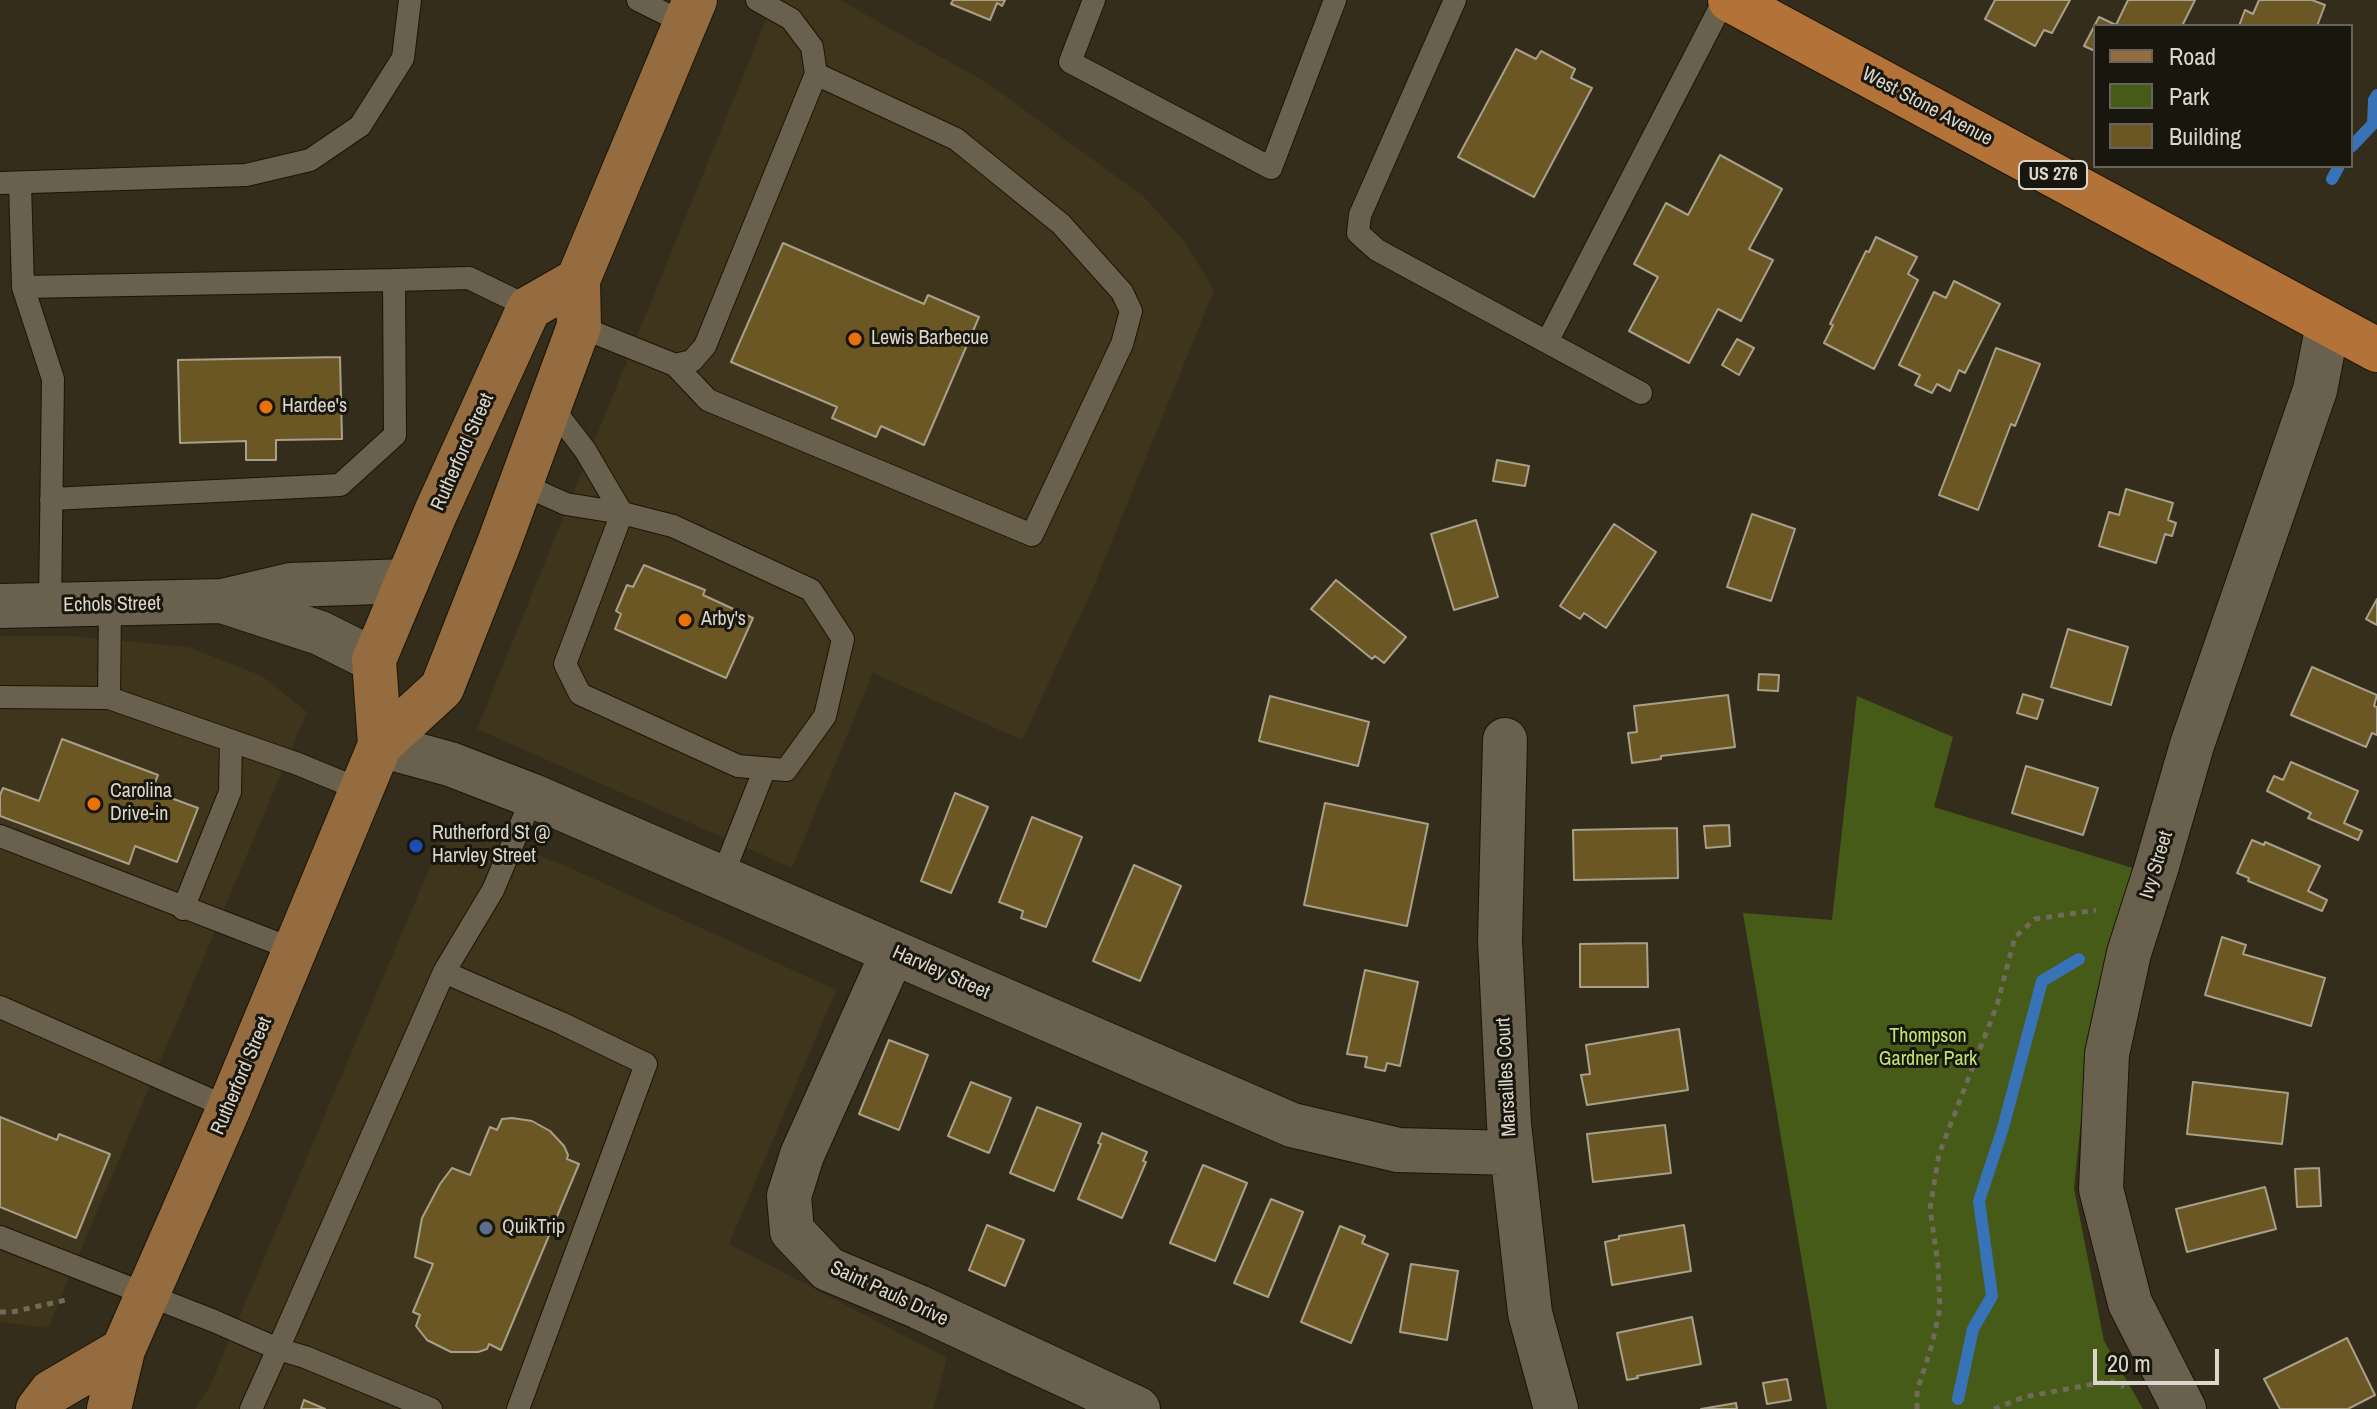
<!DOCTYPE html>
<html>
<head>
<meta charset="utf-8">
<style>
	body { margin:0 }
	#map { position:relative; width:2377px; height:1409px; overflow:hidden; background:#352d1b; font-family:"Archivo Narrow",sans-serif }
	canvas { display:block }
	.legend { position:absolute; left:2093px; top:24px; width:260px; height:144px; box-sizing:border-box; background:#19160e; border:2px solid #66635a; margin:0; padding:10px 14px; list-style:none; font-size:24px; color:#dad6cb }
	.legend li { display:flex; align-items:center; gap:16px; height:40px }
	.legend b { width:40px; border:2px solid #66635a }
	.scale { position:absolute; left:2093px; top:1349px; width:126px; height:36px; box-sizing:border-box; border:4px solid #dad6cb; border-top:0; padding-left:10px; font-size:24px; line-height:28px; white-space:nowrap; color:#dad6cb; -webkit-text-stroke:6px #19160e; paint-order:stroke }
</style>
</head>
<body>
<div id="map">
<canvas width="2377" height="1409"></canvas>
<ul class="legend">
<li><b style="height:10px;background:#956b40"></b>Road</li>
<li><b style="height:22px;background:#465b18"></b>Park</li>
<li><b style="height:22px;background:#6b5723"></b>Building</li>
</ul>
<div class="scale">20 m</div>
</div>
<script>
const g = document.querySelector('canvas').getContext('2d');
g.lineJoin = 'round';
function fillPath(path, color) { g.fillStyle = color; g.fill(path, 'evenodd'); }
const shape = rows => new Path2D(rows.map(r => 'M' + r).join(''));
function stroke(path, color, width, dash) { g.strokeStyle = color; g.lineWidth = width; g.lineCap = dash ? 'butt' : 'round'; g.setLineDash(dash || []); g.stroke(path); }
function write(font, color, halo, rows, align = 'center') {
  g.font = font + ' "Archivo Narrow",sans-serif'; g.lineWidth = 6; g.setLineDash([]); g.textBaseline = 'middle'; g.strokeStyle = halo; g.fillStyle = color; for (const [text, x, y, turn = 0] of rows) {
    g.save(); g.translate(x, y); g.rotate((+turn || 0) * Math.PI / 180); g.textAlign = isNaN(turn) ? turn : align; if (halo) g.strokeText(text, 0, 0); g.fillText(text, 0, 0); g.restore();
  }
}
fillPath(shape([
	[774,0,840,0,987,83,1143,196,1184,241,1214,290,1093,588,1022,740,873,673,792,868,477,729],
	[0,636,70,636,188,647,262,676,307,712,48,1328,0,1322],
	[449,822,566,866,836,990,729,1244,947,1358,933,1409,195,1409,210,1386]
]), '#3f351c');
fillPath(shape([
	[1857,696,1953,737,1934,807,2136,869,2090,1033,2074,1188,2104,1341,2143,1409,1827,1409,1743,913,1832,920]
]), '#465b18');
stroke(shape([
	[2351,147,2373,124,2374,100,2377,95],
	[2332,179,2339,166],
	[1958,1399,1973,1329,1992,1296,1979,1201,2003,1128,2042,981,2079,959]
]), '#3872b7', 12);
const building = shape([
	[953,0,1005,0,1002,6,997,3,990,20,951,4,953,0],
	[1995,0,2070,0,2052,33,2044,30,2035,46,1985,19,1995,0],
	[2128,0,2195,0,2182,26,2095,26,2095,51,2084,46,2099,17,2116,25,2128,0],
	[2259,0,2312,0,2325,5,2317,26,2239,26,2245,10,2253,14,2259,0],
	[1516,49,1536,59,1541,51,1575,69,1571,78,1592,88,1534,197,1458,157,1516,49],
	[1720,155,1782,189,1749,249,1773,260,1741,321,1718,309,1689,363,1629,331,1658,277,1634,264,1666,203,1688,215,1720,155],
	[1876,237,1917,257,1908,274,1918,280,1874,369,1824,343,1833,325,1830,324,1866,251,1869,252,1876,237],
	[783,243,924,304,928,295,979,317,924,445,881,426,876,437,832,418,837,407,731,362,783,243],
	[1954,281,2000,304,1965,373,1959,370,1950,391,1937,384,1932,393,1915,385,1920,375,1899,365,1934,292,1946,298,1954,281],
	[1737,339,1754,348,1739,375,1722,365,1737,339],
	[1996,348,2040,364,2015,426,2011,424,1978,510,1939,495,1996,348],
	[340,357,342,439,276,440,276,460,246,460,246,441,180,443,178,360,340,357],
	[1497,460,1529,466,1525,486,1493,481,1497,460],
	[2126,489,2173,503,2168,520,2176,523,2172,536,2165,534,2156,563,2099,546,2109,512,2119,515,2126,489],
	[1752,514,1795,529,1771,601,1727,587,1752,514],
	[1476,520,1498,597,1454,610,1431,534,1476,520],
	[1614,524,1656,552,1606,628,1584,613,1580,619,1560,606,1614,524],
	[644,565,705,590,703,595,753,618,726,678,615,629,621,614,616,611,627,585,633,587,644,565],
	[1336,580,1406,637,1384,663,1375,656,1372,659,1311,609,1336,580],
	[2377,599,2377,625,2366,619,2377,599],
	[2068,629,2128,647,2111,705,2051,687,2068,629],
	[2312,667,2377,695,2374,706,2377,707,2377,735,2372,733,2366,747,2291,715,2312,667],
	[1759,674,1779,675,1778,691,1758,690,1759,674],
	[2023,694,2043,700,2037,719,2017,713,2023,694],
	[1728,695,1735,747,1661,756,1661,759,1632,763,1628,733,1637,732,1634,706,1728,695],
	[1270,696,1369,722,1358,766,1259,741,1270,696],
	[62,739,158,775,152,791,198,808,177,862,135,846,129,864,0,816,0,795,3,788,39,801,62,739],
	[2291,762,2358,791,2344,823,2362,831,2358,840,2308,818,2311,813,2267,791,2274,776,2283,780,2291,762],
	[2026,766,2098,788,2083,835,2012,813,2026,766],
	[955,793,988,807,951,893,921,881,955,793],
	[1325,803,1428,824,1407,926,1304,905,1325,803],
	[1032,817,1082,837,1046,927,1021,918,1023,911,999,902,1032,817],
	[1729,825,1730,846,1706,848,1704,826,1729,825],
	[1677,828,1678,878,1574,880,1573,830,1677,828],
	[2252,840,2264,845,2265,842,2320,866,2308,891,2327,900,2322,911,2248,881,2249,878,2237,873,2252,840],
	[1134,865,1181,886,1140,981,1093,961,1134,865],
	[2222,937,2246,945,2243,954,2325,978,2311,1026,2205,995,2222,937],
	[1647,943,1648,987,1580,987,1580,944,1647,943],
	[1365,970,1418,982,1400,1066,1387,1063,1385,1071,1365,1067,1367,1057,1347,1054,1365,970],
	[1679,1029,1688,1090,1587,1105,1581,1075,1590,1074,1586,1045,1679,1029],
	[889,1040,928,1055,899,1130,859,1114,889,1040],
	[971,1082,1011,1098,989,1153,948,1136,971,1082],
	[2193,1082,2288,1093,2282,1144,2187,1134,2193,1082],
	[1037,1107,1081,1124,1054,1191,1010,1173,1037,1107],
	[0,1117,57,1140,59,1134,110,1154,76,1238,0,1207,0,1117],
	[512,1118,532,1121,550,1131,564,1146,568,1155,567,1159,579,1164,501,1350,489,1344,487,1349,478,1352,451,1352,427,1340,416,1326,420,1315,413,1312,433,1264,415,1257,422,1218,440,1184,452,1168,470,1175,490,1127,497,1130,502,1119,512,1118],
	[1665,1125,1671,1173,1593,1182,1587,1134,1665,1125],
	[1102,1133,1147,1152,1143,1161,1146,1162,1122,1218,1078,1199,1101,1144,1098,1143,1102,1133],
	[1203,1165,1247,1183,1215,1261,1170,1243,1203,1165],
	[2319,1168,2321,1206,2297,1207,2295,1169,2319,1168],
	[2265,1187,2276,1229,2187,1252,2176,1209,2265,1187],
	[1271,1199,1303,1212,1268,1297,1234,1283,1271,1199],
	[987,1225,1024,1240,1005,1286,969,1270,987,1225],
	[1684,1225,1691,1271,1612,1285,1605,1242,1619,1239,1619,1236,1684,1225],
	[1340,1226,1365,1236,1362,1243,1388,1254,1351,1343,1301,1322,1340,1226],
	[1411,1264,1458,1271,1447,1340,1400,1332,1411,1264],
	[1692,1317,1701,1364,1637,1376,1638,1378,1627,1380,1617,1333,1692,1317],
	[2347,1338,2375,1395,2348,1409,2280,1409,2264,1379,2347,1338],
	[1787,1379,1791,1400,1767,1404,1763,1383,1787,1379],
	[304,1400,325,1409,301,1409,304,1400],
	[1736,1403,1737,1409,1701,1409,1736,1403]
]);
fillPath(building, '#6b5723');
stroke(building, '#a9a08b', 2);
const lane = shape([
	[638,0,686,24],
	[1094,0,1070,62,1271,168,1335,0],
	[1455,0,1360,215,1358,233,1377,250,1641,393],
	[0,183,246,175,310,160,360,126,403,58,410,0],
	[20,183,23,287,53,379,50,606],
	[394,280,469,278,537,311],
	[23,287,394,280,395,435,340,485,51,499],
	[573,324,675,365,692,361,705,346,816,74,812,47,791,19,757,0],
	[1547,342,1724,0],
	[675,365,708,400,1032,535,1122,344,1131,311,1122,292,1061,224,956,139,816,74],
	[521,484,566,504,622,513,565,664,580,694,738,766,786,770,825,716,843,639,811,590,673,526,622,513,585,450,551,406],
	[0,697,109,698,110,605],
	[109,698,298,764,361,790],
	[0,836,295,950],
	[722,877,765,768],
	[183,909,230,792,231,741],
	[444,972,561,1023,646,1064,518,1409],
	[0,1007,229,1108],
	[0,1237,214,1321,278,1349,251,1409],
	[431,1409,305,1357,278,1349,444,972,493,890,533,796]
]);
const street = shape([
	[225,602,320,633,374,660],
	[0,606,223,601,291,585,407,581],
	[1505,740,1500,940,1509,1124,1530,1313,1556,1409],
	[380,745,450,764,533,796,1292,1125,1398,1150,1512,1153],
	[893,952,802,1155,789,1196,792,1231,828,1269,919,1307,1138,1409],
	[2184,1409,2130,1303,2101,1189,2107,1054,2129,953,2156,869,2192,745,2315,390,2328,324]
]);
const primary = shape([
	[380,745,374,660,436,512,529,308,578,280],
	[38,1409,51,1392,123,1350],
	[109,1409,123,1350,229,1108,380,745,442,688,498,546,579,326,578,280,695,0]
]);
const highway = shape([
	[1730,0,2377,350]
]);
stroke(lane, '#1c1505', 24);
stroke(street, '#1c1505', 46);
stroke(primary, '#1c1505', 46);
stroke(highway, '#1c1505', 46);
stroke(shape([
	[0,1312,12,1312,66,1300],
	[1917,1409,1917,1391,1932,1345,1940,1308,1938,1264,1930,1209,1939,1154,1997,1005,2015,937,2035,919,2096,910],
	[1994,1409,2024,1397,2110,1381,2124,1387]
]), '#716a5b', 5, [6, 6]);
stroke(lane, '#69614e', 22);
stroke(street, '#69614e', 44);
stroke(primary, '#956b40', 44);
stroke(highway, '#b37237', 44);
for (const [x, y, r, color] of [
	[855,339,8,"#e8710a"],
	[266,407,8,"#e8710a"],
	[685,620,8,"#e8710a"],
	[94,804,8,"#e8710a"],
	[416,846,8,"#1a4fb4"],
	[486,1228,8,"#5c6f8a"]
]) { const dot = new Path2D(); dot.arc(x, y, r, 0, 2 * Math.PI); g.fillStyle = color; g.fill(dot); stroke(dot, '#19160e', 3); }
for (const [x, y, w] of [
	[2053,175,68]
]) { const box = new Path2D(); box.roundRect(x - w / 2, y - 14, w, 28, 6); g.fillStyle = '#19160e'; g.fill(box); stroke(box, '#dad6cb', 2); }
write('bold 18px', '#dad6cb', null, [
	["US 276",2053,175]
]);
write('20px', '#dad6cb', '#19160e', [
	["West Stone Avenue",1927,107,28],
	["Rutherford Street",463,452,-66],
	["Echols Street",112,605,-1],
	["Ivy Street",2157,865,-73],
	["Harvley Street",941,973,24],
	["Rutherford Street",242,1076,-67],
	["Marsailles Court",1507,1077,-93],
	["Saint Pauls Drive",889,1294,25]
]);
write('20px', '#dad6cb', '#19160e', [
	["Lewis Barbecue",871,339],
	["Hardee's",282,407],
	["Arby's",701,620],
	["Carolina",110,792],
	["Drive-in",110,815],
	["Rutherford St @",432,834],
	["Harvley Street",432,857],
	["QuikTrip",502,1228]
], 'left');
write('20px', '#bee76f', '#19160e', [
	["Thompson",1928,1037],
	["Gardner Park",1928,1060]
]);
</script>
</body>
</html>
